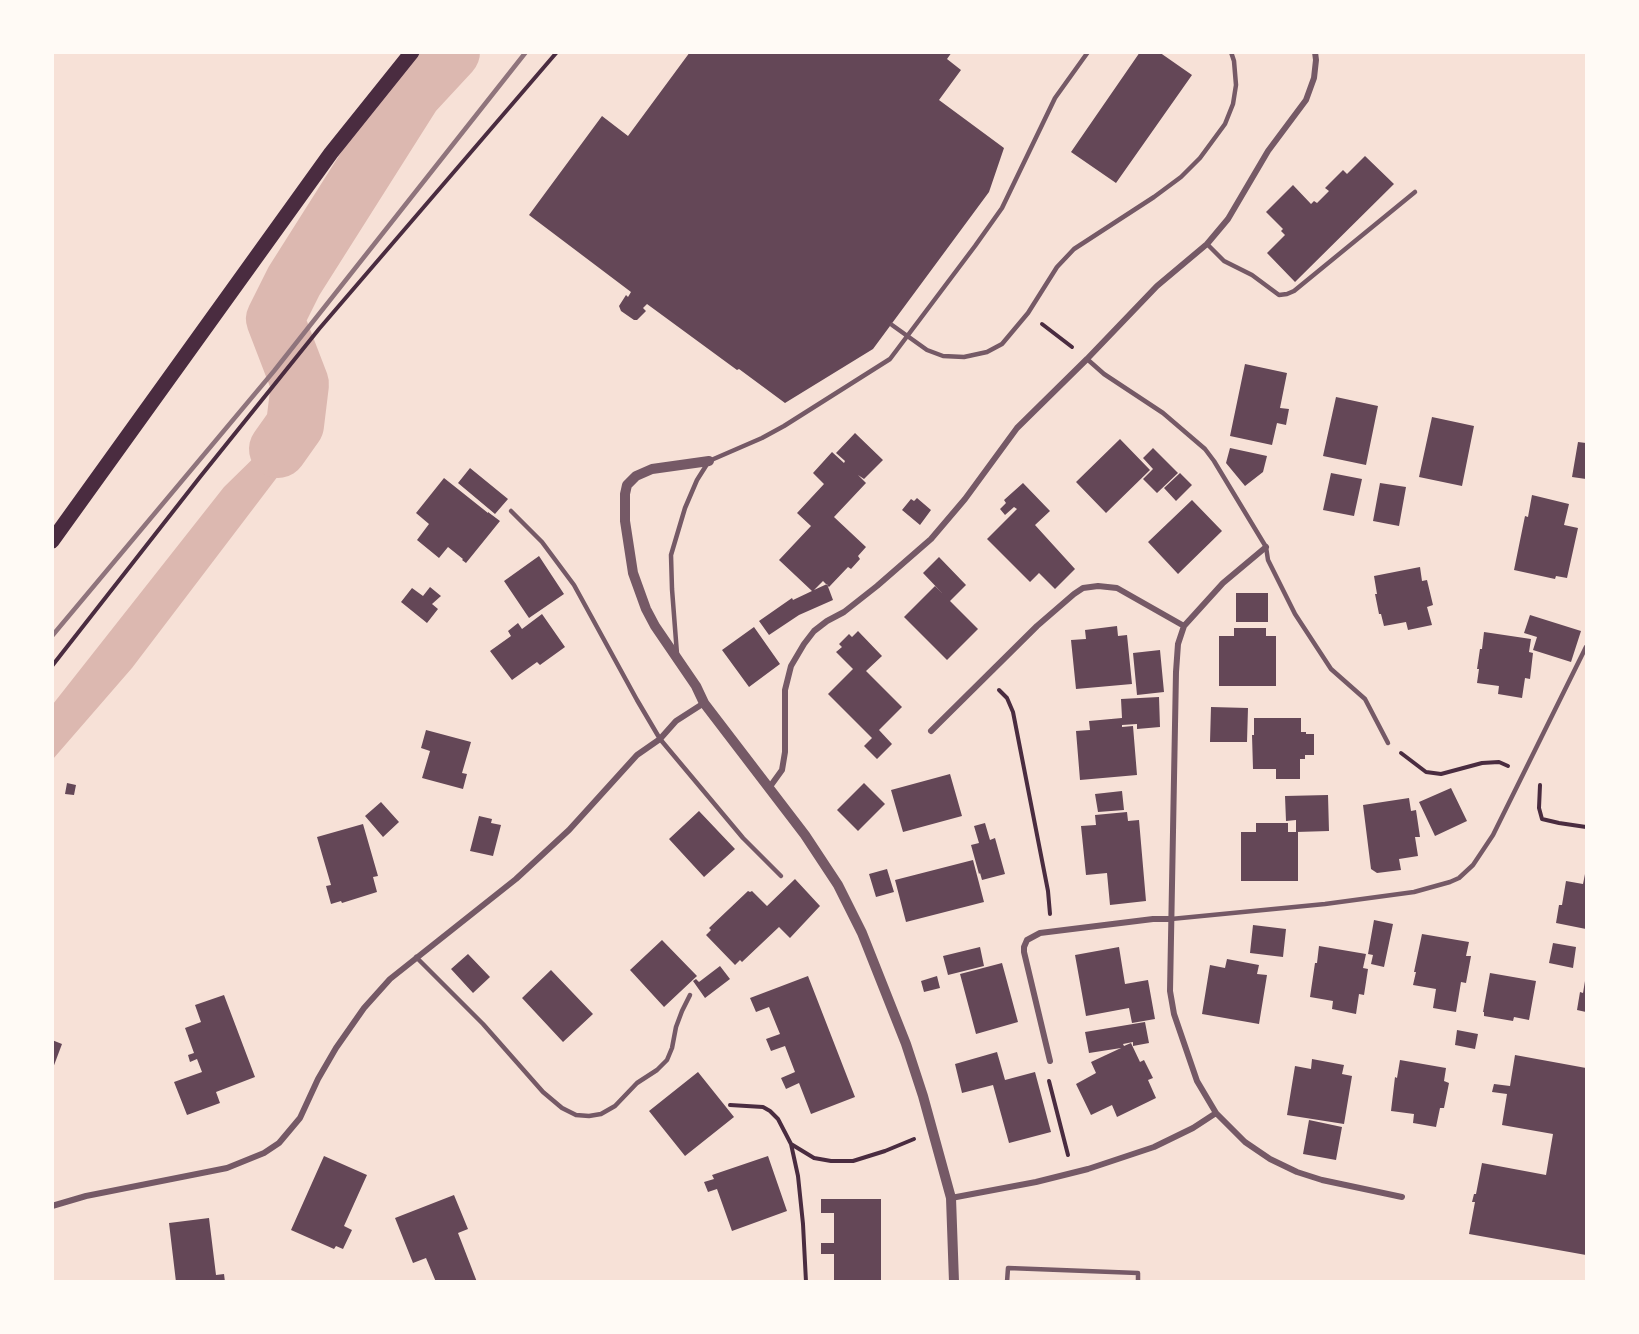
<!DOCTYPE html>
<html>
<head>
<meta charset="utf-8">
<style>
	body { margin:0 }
	#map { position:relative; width:1639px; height:1334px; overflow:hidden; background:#f7e1d7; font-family:Ubuntu,sans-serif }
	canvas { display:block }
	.frame { position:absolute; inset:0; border:54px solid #fffaf5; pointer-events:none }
</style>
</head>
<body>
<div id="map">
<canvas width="1639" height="1334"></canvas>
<div class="frame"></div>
</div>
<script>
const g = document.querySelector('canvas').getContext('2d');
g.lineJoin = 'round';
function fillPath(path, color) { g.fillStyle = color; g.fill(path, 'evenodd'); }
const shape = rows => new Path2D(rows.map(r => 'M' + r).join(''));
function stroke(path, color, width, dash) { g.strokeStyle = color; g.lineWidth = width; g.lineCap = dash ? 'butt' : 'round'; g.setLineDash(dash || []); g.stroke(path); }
fillPath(shape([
	[305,362,309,389,315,415,294,455,132,668,53,759,53,704,224,487,271,441,286,412,287,383]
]), '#dcb8b0');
stroke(shape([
	[278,449,295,425,300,384,275,319,294,281,413,93,451,52]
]), '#dcb8b0', 58);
fillPath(shape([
	[690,52,952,52,947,59,961,70,939,100,1004,148,989,192,873,349,785,403,739,369,737,370,647,304,643,308,646,311,637,320,634,320,621,311,619,306,626,295,628,297,631,292,529,215,602,116,628,136],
	[1140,52,1159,52,1192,75,1116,183,1071,152],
	[1365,156,1394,184,1295,282,1267,253,1285,235,1281,231,1283,229,1266,212,1293,185,1311,204,1314,201,1317,203,1329,191,1325,188,1343,170,1347,174],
	[1245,364,1287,373,1280,408,1289,409,1286,425,1277,423,1272,445,1230,436],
	[1336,397,1378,406,1366,465,1323,456],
	[1432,417,1474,426,1462,486,1419,477],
	[855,433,883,460,864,479,858,475,866,483,834,517,866,547,858,556,860,559,851,569,848,567,829,587,823,581,814,590,827,584,833,600,799,615,769,635,759,621,792,598,793,600,812,591,779,560,811,526,797,513,824,484,813,473,832,452,844,463,845,461,836,453],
	[1120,439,1150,470,1106,513,1076,482],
	[1578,442,1586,443,1586,479,1572,477],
	[1153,448,1178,473,1157,493,1143,479,1153,469,1143,458],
	[1230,448,1267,456,1263,472,1245,486,1226,463],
	[470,468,508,499,495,514,458,483],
	[1180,473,1192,485,1176,501,1164,488],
	[1331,473,1362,479,1354,516,1323,510],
	[444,478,488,513,488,512,500,521,466,563,462,560,463,559,448,547,439,558,417,540,429,524,416,513],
	[1023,483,1050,511,1035,525,1075,569,1055,589,1039,573,1030,582,987,539,1017,509,1014,507,1005,515,1000,509,1006,503,1004,500],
	[1380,483,1406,487,1399,526,1373,521],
	[1532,495,1569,504,1564,525,1578,528,1567,578,1556,576,1555,579,1514,570,1525,516,1528,517],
	[917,498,931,510,920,525,902,510,911,499,914,501],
	[1192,500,1222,531,1178,574,1148,542],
	[539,556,564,594,529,618,504,581],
	[939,557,966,585,950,601,978,629,947,660,904,617,935,586,943,594,923,573],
	[1420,567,1422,581,1427,580,1433,605,1427,607,1432,625,1408,630,1406,622,1384,626,1381,614,1379,614,1375,594,1377,594,1374,576],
	[430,587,441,596,432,604,438,609,427,623,401,602,412,588,423,596],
	[1236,593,1268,593,1268,622,1236,622],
	[542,614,565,647,540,665,537,662,512,680,490,651,511,636,508,631,518,623,522,629],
	[1530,615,1581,631,1571,662,1533,650,1537,637,1524,633],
	[1117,626,1118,636,1127,635,1132,684,1076,689,1071,640,1086,639,1085,630],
	[754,627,780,664,749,687,722,650],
	[1234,628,1266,628,1266,636,1276,636,1276,686,1219,686,1219,636,1234,636],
	[858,631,882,656,866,671,902,707,879,730,892,744,877,759,864,746,872,738,828,694,853,669,836,652,842,647,839,644,849,634,852,637],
	[1484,632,1531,639,1529,652,1533,653,1530,679,1525,678,1522,698,1498,694,1499,686,1477,683,1479,669,1477,669,1480,649,1482,649],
	[1160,650,1164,692,1137,695,1133,653],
	[1159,697,1160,727,1137,729,1137,724,1122,725,1122,727,1133,726,1137,775,1080,780,1076,731,1090,730,1089,721,1122,718,1121,699],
	[1211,707,1248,708,1247,742,1210,742],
	[1254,718,1301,718,1301,732,1306,732,1306,734,1314,734,1314,755,1305,755,1305,759,1300,759,1300,779,1276,779,1276,769,1253,769,1252,735,1254,735],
	[426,730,471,742,462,773,467,774,463,789,422,778,430,751,421,748],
	[950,774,962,816,903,832,891,790],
	[67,783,76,785,74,795,65,794],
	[864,783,885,804,858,831,837,810],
	[1451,788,1467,821,1435,836,1419,802],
	[1122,791,1124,810,1098,812,1095,794],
	[1328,795,1329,831,1296,832,1296,820,1286,821,1285,796],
	[1409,798,1411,811,1416,810,1420,837,1415,837,1418,856,1399,859,1401,870,1377,873,1371,869,1363,805],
	[381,802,399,822,383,837,365,816],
	[699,811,735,849,704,877,669,839],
	[1127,812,1128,821,1139,820,1146,901,1110,905,1107,873,1086,875,1081,826,1096,825,1095,815],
	[479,816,492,819,491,823,501,825,493,856,470,851],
	[985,823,990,840,995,838,1005,874,982,880,980,873,979,874,971,845,979,843,974,826],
	[1256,823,1288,823,1288,832,1298,832,1298,881,1241,881,1241,832,1256,832],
	[363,824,378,876,373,877,377,892,342,903,341,901,331,904,326,886,331,885,317,837],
	[973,860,984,902,906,922,895,880],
	[887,869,894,892,876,897,869,874],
	[1585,874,1586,929,1556,923,1559,905,1562,905,1566,881,1583,884],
	[795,879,820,906,790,938,779,927,742,962,740,960,735,965,706,935,711,930,709,928,748,891,750,892,752,891,767,906],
	[1374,920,1393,924,1384,967,1371,964,1373,955,1368,954],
	[1253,925,1286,929,1283,957,1250,953],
	[1422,934,1469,942,1466,956,1471,956,1466,983,1461,982,1456,1012,1433,1008,1436,989,1413,985,1416,972,1414,972],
	[662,940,697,976,664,1007,630,970],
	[1553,943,1576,947,1573,968,1549,963],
	[1319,946,1366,954,1363,968,1368,969,1364,995,1359,994,1356,1014,1332,1009,1333,1001,1310,997,1315,963,1317,963],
	[980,947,984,966,948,975,943,956],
	[1119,947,1125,984,1148,980,1155,1019,1132,1023,1129,1008,1086,1016,1075,955],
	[468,954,490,977,473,993,451,969],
	[1227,959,1259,965,1257,974,1267,975,1259,1024,1202,1014,1210,965,1225,968],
	[1002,963,1018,1022,976,1034,960,974],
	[720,966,730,979,705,998,693,981,696,979,699,982],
	[551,970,593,1014,563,1042,522,998],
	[1490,973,1536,981,1529,1020,1514,1017,1513,1021,1484,1016,1484,1012,1483,1012],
	[808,976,855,1097,811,1114,799,1083,786,1089,781,1078,795,1072,785,1046,771,1051,766,1039,780,1034,769,1007,756,1012,750,998],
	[937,976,940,988,924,992,921,981],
	[1585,981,1586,981,1586,1012,1577,1010,1580,992,1583,993],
	[224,995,255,1077,216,1092,220,1103,187,1115,174,1082,202,1072,197,1059,190,1062,188,1055,194,1053,185,1028,201,1022,195,1005],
	[1145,1022,1149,1043,1133,1046,1133,1042,1123,1044,1124,1046,1131,1043,1140,1062,1144,1060,1153,1078,1148,1080,1156,1098,1117,1117,1112,1105,1091,1115,1076,1084,1096,1073,1091,1062,1121,1048,1089,1053,1085,1032],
	[1457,1030,1478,1034,1475,1049,1455,1045],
	[52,1040,62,1044,53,1068,52,1068],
	[997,1052,1005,1080,1035,1072,1051,1132,1009,1143,993,1085,962,1093,955,1064],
	[1515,1055,1586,1068,1586,1255,1469,1234,1475,1202,1472,1202,1474,1194,1476,1194,1482,1163,1546,1175,1553,1134,1502,1125,1507,1094,1492,1092,1494,1084,1510,1086],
	[1312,1059,1344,1065,1342,1074,1352,1076,1344,1124,1287,1115,1295,1066,1311,1069],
	[1400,1060,1446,1068,1444,1081,1449,1083,1444,1108,1440,1108,1436,1127,1413,1123,1414,1114,1391,1111,1395,1077,1397,1078],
	[698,1072,734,1117,685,1156,649,1111],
	[1309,1120,1342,1127,1336,1160,1303,1154],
	[324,1156,367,1175,344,1226,352,1230,343,1249,336,1246,334,1249,291,1230],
	[768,1156,787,1211,732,1231,717,1189,708,1192,704,1182,714,1179,712,1175],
	[454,1195,468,1229,458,1233,477,1282,436,1282,426,1258,413,1263,395,1218],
	[821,1199,881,1199,881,1282,834,1282,834,1254,821,1254,821,1243,834,1243,834,1213,821,1213],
	[209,1218,216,1275,224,1274,225,1282,176,1282,169,1223]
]), '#644757');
stroke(shape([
	[1042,324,1072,347],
	[52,666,200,477,319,329,557,52],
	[999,690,1007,698,1013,712,1048,891,1050,914],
	[1401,753,1426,772,1441,774,1482,763,1499,762,1508,766],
	[1540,785,1539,808,1542,819,1559,823,1586,827],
	[1049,1081,1068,1155],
	[730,1105,763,1107,770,1111,778,1119,791,1144,798,1176,803,1224,806,1282],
	[791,1144,814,1158,831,1161,853,1161,885,1151,914,1139]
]), '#4a2c40', 4);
stroke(shape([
	[1207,244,1224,261,1252,275,1279,295,1287,294,1294,291,1415,192],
	[892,325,927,350,943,356,964,357,987,352,1002,344,1028,313,1057,267,1074,249,1154,197,1181,177,1200,158,1225,124,1233,104,1236,85,1234,61,1231,52],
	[1087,359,1104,374,1163,413,1205,449,1214,461,1266,547,1268,560,1295,614,1331,669,1365,699,1388,743],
	[511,511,542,542,574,585,637,700,660,739,743,838,781,876],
	[677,654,672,589,671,555,685,508,697,480,709,461,762,438,784,426,890,359,975,246,1002,208,1055,98,1088,52],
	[1171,919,1325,904,1414,892,1450,882,1459,878,1473,865,1493,835,1586,647],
	[416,957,483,1024,543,1092,562,1108,576,1115,589,1116,601,1114,615,1106,637,1083,657,1070,667,1060,672,1048,676,1027,682,1011,690,995],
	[1007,1282,1008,1268,1138,1273,1138,1282]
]), '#755966', 4.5);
stroke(shape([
	[1266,547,1223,583,1184,626,1178,644,1176,672,1170,991,1174,1014,1197,1081,1216,1113,1245,1142,1270,1159,1297,1172,1322,1180,1402,1197],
	[931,731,1037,626,1074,594,1083,588,1098,586,1117,588,1184,626],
	[769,788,782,770,785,752,785,690,791,666,804,644,814,631,827,621,844,612,877,586,931,539,965,499,1017,428,1087,359,1157,286,1207,244,1228,219,1268,151,1306,100,1314,78,1316,60,1315,52],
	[1050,1061,1024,952,1024,947,1027,940,1040,933,1153,919,1171,919],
	[951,1198,1036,1182,1088,1169,1154,1147,1193,1128,1216,1113],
	[52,1206,86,1196,227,1168,264,1153,279,1143,300,1118,318,1079,336,1048,364,1008,390,979,516,879,569,830,637,755,660,739,676,721,704,703]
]), '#755966', 6);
stroke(shape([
	[709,461,652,469,636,476,627,485,625,494,625,521,633,573,646,609,655,626,696,686,704,703,805,835,838,885,862,933,906,1044,923,1096,951,1198,954,1282]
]), '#755966', 10);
stroke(shape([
	[52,541,331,153,412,52]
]), '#4a2c40', 15);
stroke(shape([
	[52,636,274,371,526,52]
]), '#8f747c', 4.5);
</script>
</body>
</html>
